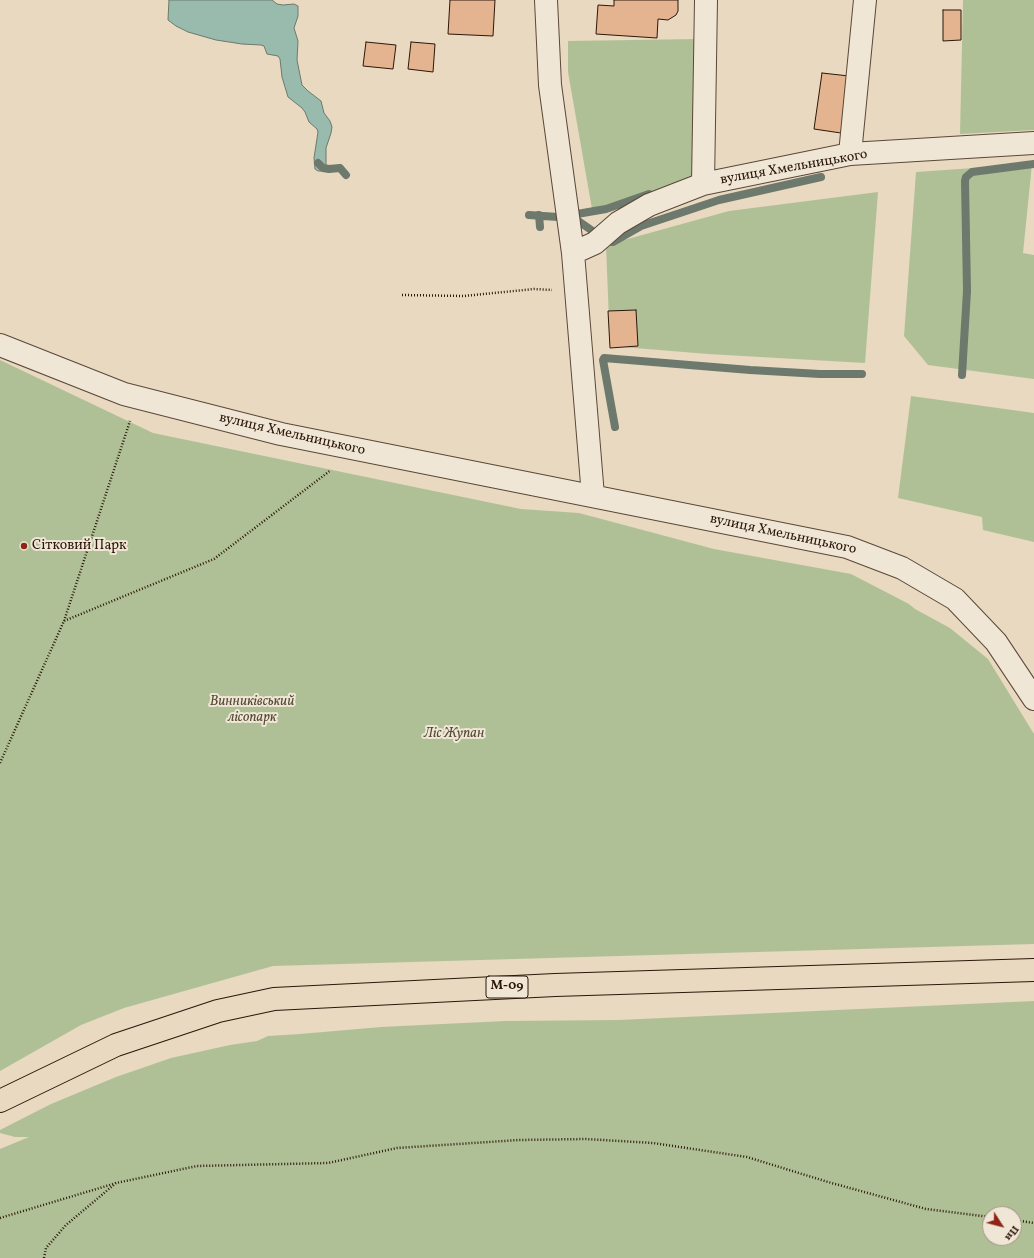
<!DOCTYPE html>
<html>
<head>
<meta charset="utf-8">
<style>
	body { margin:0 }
	#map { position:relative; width:1034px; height:1258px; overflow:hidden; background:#e8d9c0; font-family:Vollkorn,serif }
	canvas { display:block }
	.north { position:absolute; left:982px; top:1206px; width:40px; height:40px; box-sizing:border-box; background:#f0e6d6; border:1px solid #a19384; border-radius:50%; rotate:126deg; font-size:11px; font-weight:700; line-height:16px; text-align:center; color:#2b170a }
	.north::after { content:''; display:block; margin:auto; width:14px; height:18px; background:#8f2418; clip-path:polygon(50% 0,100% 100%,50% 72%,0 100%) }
</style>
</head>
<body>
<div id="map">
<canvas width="1034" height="1258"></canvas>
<div class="north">Пн</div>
</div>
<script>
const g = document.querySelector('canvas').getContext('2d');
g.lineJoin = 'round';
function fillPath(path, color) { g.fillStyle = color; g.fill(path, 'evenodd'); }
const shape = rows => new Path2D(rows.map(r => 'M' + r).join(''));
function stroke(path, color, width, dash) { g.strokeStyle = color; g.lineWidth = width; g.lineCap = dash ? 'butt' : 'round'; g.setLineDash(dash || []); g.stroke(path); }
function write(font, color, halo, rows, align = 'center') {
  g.font = font + ' Vollkorn,serif'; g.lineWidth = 4; g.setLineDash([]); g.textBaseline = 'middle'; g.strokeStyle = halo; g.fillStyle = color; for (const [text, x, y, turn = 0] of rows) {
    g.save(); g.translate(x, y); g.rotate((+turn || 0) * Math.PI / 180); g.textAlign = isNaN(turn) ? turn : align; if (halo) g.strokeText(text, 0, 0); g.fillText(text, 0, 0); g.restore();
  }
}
fillPath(shape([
	[963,0,1034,0,1034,130,960,134],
	[696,39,694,179,592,209,568,72,568,41],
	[1032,164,1023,253,1034,255,1034,379,928,365,904,336,916,172],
	[878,192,865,363,708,354,610,346,606,245,729,211],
	[0,360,153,433,521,509,579,513,714,549,851,574,909,604,915,609,950,628,988,659,1034,734,1034,944,273,966,124,1008,81,1025,0,1071],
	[911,396,1034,413,1034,542,983,530,982,517,898,498],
	[1034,1001,1034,1258,0,1258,0,1149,29,1137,15,1137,0,1133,0,1130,51,1104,116,1077,171,1058,230,1045,257,1041,268,1036,300,1034,381,1027,505,1021,619,1020],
	[990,1214,1014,1214,1014,1238,990,1238]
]), '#b0c096');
const water = shape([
	[169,0,272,0,277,4,283,5,294,4,298,6,298,16,294,28,298,41,297,60,302,85,308,91,321,101,324,113,330,121,332,127,331,133,326,148,326,169,325,171,318,171,315,169,314,158,318,132,317,129,309,122,305,112,302,108,288,97,282,77,280,59,278,56,267,54,264,46,261,45,242,44,216,40,188,32,176,26,168,20,169,0]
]);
fillPath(water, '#98bbad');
stroke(water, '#6c796c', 1);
stroke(shape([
	[318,163,323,168,329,169,340,168,346,175],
	[577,214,606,209,649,194],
	[529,215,558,217],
	[539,215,540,227],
	[574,218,594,232],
	[605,241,613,242,641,226,719,200,821,177],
	[962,375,967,291,965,181,966,177,972,172,1034,164],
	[615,427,603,360,604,358,750,370,820,374,862,374]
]), '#6c796c', 8);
const building = shape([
	[450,0,495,0,493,36,448,34,450,0],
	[614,0,678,0,678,11,676,15,668,20,658,19,657,38,596,34,598,5,614,6,614,0],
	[943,10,961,10,961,40,943,41,943,10],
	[366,42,396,45,393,69,363,66,366,42],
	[411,42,435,44,433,72,408,69,411,42],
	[822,73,849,76,841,133,814,129,822,73],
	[636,310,638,346,610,348,608,311,636,310]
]);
fillPath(building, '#e4b390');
stroke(building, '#2b170a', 1);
const minor = shape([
	[546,0,550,85,573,253,593,496],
	[850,154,865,0],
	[703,184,706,0],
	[573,253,595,243,618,223,649,205,703,184,850,154,1034,143],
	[0,345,124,394,281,434,847,547,902,568,955,599,996,642,1034,699]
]);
const major = shape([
	[0,1101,116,1045,218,1011,274,999,555,985,1034,970]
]);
stroke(minor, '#5a4838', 24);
stroke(major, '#2b170a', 24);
stroke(shape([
	[402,295,464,296,534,289,552,290],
	[64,621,130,421],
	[0,763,64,621,214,559,331,470],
	[0,1218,113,1184],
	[1014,1220,1034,1223],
	[44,1258,46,1248,66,1225,116,1183,197,1166,328,1163,397,1148,519,1140,586,1139,653,1143,747,1157,828,1182,926,1209,990,1217]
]), '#2b170a', 2.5, [1, 2]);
stroke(minor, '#f0e6d6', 22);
stroke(major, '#e8d9c0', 22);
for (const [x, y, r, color] of [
	[24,546,4,"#8f2418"]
]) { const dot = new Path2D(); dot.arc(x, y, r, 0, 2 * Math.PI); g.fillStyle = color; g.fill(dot); stroke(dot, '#f0e6d6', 1.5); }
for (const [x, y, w] of [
	[507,987,42]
]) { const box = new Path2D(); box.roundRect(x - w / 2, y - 11, w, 22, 3); g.fillStyle = '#f0e6d6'; g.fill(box); stroke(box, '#2b170a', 1); }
write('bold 13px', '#2b170a', null, [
	["М-09",507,987]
]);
write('14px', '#2b170a', '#f0e6d6', [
	["вулиця Хмельницького",794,168,-10],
	["вулиця Хмельницького",292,435,13],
	["вулиця Хмельницького",783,535,12]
]);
write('14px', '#2b170a', '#f0e6d6', [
	["Сітковий Парк",32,546]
], 'left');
write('italic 14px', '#534a34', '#f0e6d6', [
	["Винниківський",252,702],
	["лісопарк",252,718],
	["Ліс Жупан",454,734]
]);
</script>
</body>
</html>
